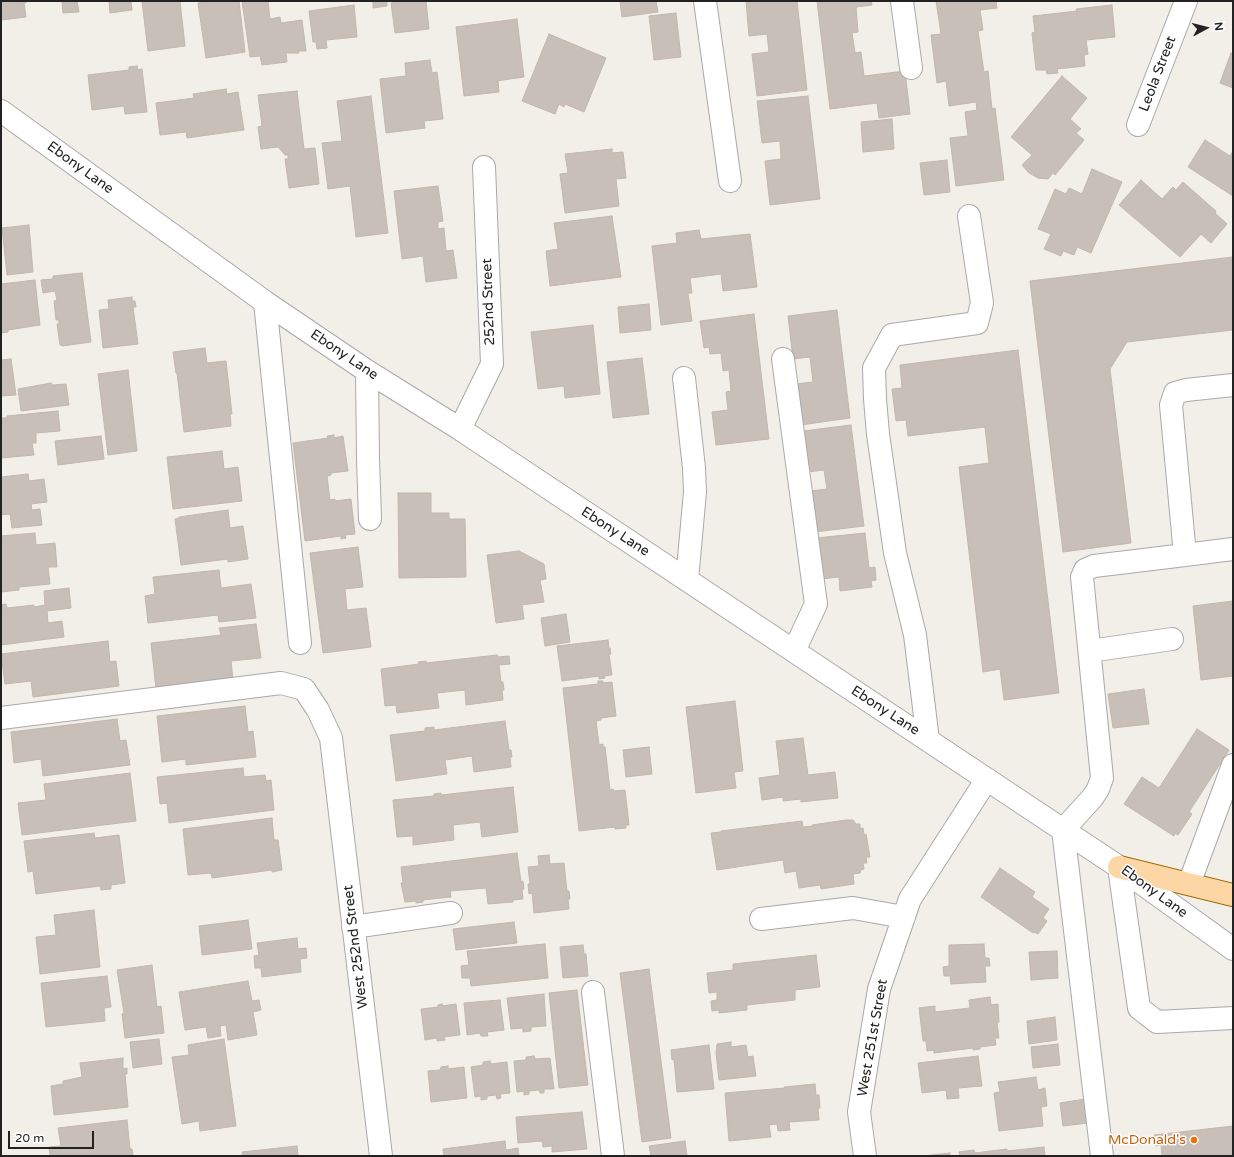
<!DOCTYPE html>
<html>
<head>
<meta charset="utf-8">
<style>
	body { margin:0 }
	#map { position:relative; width:1234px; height:1157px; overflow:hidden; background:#f2efe9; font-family:"Varela Round",sans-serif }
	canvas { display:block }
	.frame { position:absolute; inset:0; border:2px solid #222; pointer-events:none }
	.north { position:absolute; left:1186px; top:8px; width:40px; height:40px; -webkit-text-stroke:3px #fff; paint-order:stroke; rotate:83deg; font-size:11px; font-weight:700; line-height:16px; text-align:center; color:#222 }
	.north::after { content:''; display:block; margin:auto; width:14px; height:18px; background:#222; clip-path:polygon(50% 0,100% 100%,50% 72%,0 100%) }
	.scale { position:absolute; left:8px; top:1131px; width:86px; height:18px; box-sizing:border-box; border:2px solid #222; border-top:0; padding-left:5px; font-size:12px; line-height:14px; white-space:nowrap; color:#222; -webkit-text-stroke:3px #fff; paint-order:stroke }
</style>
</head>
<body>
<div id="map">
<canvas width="1234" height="1157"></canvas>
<div class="frame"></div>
<div class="north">N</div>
<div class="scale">20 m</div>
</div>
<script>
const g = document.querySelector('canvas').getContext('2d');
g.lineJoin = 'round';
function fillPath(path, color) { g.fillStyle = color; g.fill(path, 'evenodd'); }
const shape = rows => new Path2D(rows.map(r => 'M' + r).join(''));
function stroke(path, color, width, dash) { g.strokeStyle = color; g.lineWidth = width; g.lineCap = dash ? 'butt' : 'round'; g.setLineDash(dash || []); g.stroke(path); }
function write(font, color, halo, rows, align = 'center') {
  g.font = font + ' "Varela Round",sans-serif'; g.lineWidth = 3; g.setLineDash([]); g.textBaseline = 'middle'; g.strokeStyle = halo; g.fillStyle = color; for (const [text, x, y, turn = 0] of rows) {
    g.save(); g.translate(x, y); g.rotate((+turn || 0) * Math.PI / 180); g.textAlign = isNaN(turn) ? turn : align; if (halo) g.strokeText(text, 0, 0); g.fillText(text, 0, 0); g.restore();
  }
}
const building = shape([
	[1,1,26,1,26,3,24,3,26,17,1,20,1,1],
	[62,1,77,1,79,12,63,13,62,1],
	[109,1,131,1,132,10,110,13,109,1],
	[142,1,180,1,185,46,148,51,142,1],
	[212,1,239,1,245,52,206,58,198,3,212,1],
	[242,1,268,1,270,19,280,17,281,23,302,20,306,51,298,51,299,53,286,53,287,62,262,65,260,56,250,57,242,1],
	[373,1,387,1,387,6,373,8,373,1],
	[407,1,426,1,429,29,395,33,391,3,407,1],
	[620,1,656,1,658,12,622,17,620,1],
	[746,1,797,1,807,90,757,96,752,54,769,52,767,34,749,36,746,1],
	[817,1,871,1,872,5,856,7,858,32,852,33,855,53,861,52,864,76,905,71,910,114,879,118,877,103,830,109,817,1],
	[936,1,996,1,997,8,980,10,983,30,978,31,984,72,988,71,992,109,995,108,1004,180,956,186,950,138,968,136,965,112,977,110,976,102,949,106,946,81,937,83,931,35,941,34,936,1],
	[354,5,357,37,326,40,327,48,317,49,316,42,313,42,309,11,354,5],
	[1112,5,1115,37,1086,40,1088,54,1084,55,1085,66,1057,69,1058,73,1047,74,1046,70,1036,70,1032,33,1035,32,1033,16,1077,11,1076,9,1112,5],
	[676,13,681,57,654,60,649,16,676,13],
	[517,19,524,77,496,81,498,81,499,92,464,96,456,27,517,19],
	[549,34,606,58,584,112,565,104,564,107,559,104,555,114,522,101,549,34],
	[1231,53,1233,54,1233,88,1220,83,1231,53],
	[430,60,432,73,437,72,443,119,424,121,425,128,386,133,380,79,406,76,405,63,430,60],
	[137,66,138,70,142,69,147,112,125,114,124,106,92,110,88,75,129,70,129,67,137,66],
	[1062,76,1087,98,1070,119,1081,129,1076,133,1084,140,1055,175,1053,173,1048,179,1038,178,1029,173,1022,165,1032,155,1011,137,1062,76],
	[226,89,227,94,238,92,244,130,187,138,186,132,160,135,156,103,194,98,193,94,226,89],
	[297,91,304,149,315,148,319,184,289,188,285,159,288,159,288,155,285,155,278,147,261,149,258,127,262,126,258,95,297,91],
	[371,96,388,233,356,237,350,186,328,189,322,143,342,141,337,101,371,96],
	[808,96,820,199,770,205,765,161,781,159,780,141,762,143,757,101,808,96],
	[892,119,894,149,863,152,861,122,892,119],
	[1205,140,1230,156,1233,151,1233,196,1188,167,1205,140],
	[612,149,612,153,623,152,626,178,616,179,619,206,565,213,560,174,568,173,565,154,612,149],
	[947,160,950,192,924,195,920,163,947,160],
	[1092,169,1122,182,1091,253,1077,247,1074,255,1063,251,1061,256,1044,249,1051,234,1038,229,1055,189,1066,194,1069,188,1082,194,1092,169],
	[1141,180,1162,199,1173,187,1176,190,1183,182,1216,211,1215,213,1227,224,1211,243,1201,234,1180,257,1119,205,1141,180],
	[438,186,443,221,438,222,438,229,444,228,446,251,453,250,457,278,426,282,423,256,402,259,394,191,438,186],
	[612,216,621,277,550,286,546,251,558,249,554,223,612,216],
	[29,225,33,272,7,275,2,228,29,225],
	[699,230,701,239,750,234,757,287,723,291,721,274,690,278,692,293,688,293,692,321,661,325,652,246,677,243,676,233,699,230],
	[1233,257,1233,330,1127,342,1110,369,1131,543,1063,552,1030,281,1233,257],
	[82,273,91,342,62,346,62,345,60,345,57,324,59,324,59,320,56,320,54,301,57,300,55,291,43,293,41,280,53,279,53,276,82,273],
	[35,280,40,325,8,330,8,332,1,333,1,284,35,280],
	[132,297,132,301,135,301,136,307,133,307,138,344,103,348,99,310,109,309,108,300,132,297],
	[649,304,651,330,620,333,618,307,649,304],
	[837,310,850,418,801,425,796,384,813,382,810,357,793,359,788,316,837,310],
	[754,314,769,439,716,445,712,412,728,410,726,392,731,391,729,370,723,371,721,353,710,354,709,347,704,348,700,321,754,314],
	[593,325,600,394,565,398,564,386,538,389,531,332,593,325],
	[205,348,207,363,226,361,232,414,230,414,231,426,184,432,177,373,176,373,173,352,205,348],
	[1018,350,1059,693,1004,700,1000,669,983,672,959,467,989,463,985,427,908,436,906,420,896,421,892,389,902,388,900,365,1018,350],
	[642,358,649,414,613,418,607,362,642,358],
	[11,359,16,395,1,396,1,360,11,359],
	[128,370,137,451,108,455,98,374,128,370],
	[51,383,52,385,66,384,69,405,21,411,18,389,51,383],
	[58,411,60,431,36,433,36,443,32,443,34,455,1,458,1,418,7,418,7,416,58,411],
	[851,425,864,526,815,532,810,491,827,489,824,470,808,472,803,431,851,425],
	[334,435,334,438,343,436,348,471,331,473,331,475,327,476,330,500,335,499,335,501,351,499,355,534,345,535,346,538,341,539,341,536,305,541,293,443,328,438,327,436,334,435],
	[101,436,104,459,58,465,55,441,101,436],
	[222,451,224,469,238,467,242,501,173,509,167,457,222,451],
	[28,474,29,481,44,479,47,502,31,504,32,510,40,509,42,525,12,528,10,514,1,515,1,477,28,474],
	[398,493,431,493,431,513,449,513,449,519,465,519,466,577,399,578,398,493],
	[228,510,230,528,243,526,248,559,228,562,228,559,181,565,175,519,179,518,179,517,228,510],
	[35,533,36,545,55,543,57,567,48,567,50,584,19,587,19,590,1,592,1,536,35,533],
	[865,533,869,568,875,567,876,580,871,581,872,587,840,591,839,577,821,579,816,538,865,533],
	[358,547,363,587,345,589,347,610,366,608,371,647,323,653,310,553,358,547],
	[519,551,544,564,546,579,540,580,544,602,522,605,524,619,496,623,487,555,519,551],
	[219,570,221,588,251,584,256,618,219,622,218,615,148,623,145,596,155,594,153,577,219,570],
	[69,588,71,608,47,611,48,623,62,621,64,637,1,645,1,605,6,604,7,608,34,605,34,607,45,605,44,591,69,588],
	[1233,601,1233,676,1201,680,1193,606,1233,601],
	[566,614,570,642,545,646,541,618,566,614],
	[256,624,261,658,231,661,233,680,156,689,151,643,221,635,219,628,256,624],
	[608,640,609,648,610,648,611,654,609,654,612,675,604,676,605,678,599,679,599,676,562,681,557,646,608,640],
	[108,641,110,662,116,661,119,686,33,697,31,681,5,684,1,654,108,641],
	[497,655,498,657,509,656,510,664,499,665,501,682,503,682,504,690,502,690,503,700,466,705,465,690,437,693,439,708,397,713,396,705,385,706,381,669,419,664,418,662,426,661,426,663,497,655],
	[598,681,603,681,603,683,612,682,616,716,601,718,601,720,596,721,599,745,603,744,603,747,605,747,610,790,613,789,614,791,625,790,629,825,626,825,626,828,615,829,615,827,579,831,563,688,598,684,598,681],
	[1144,689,1149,724,1113,728,1108,694,1144,689],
	[735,701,743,771,734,772,736,788,696,793,686,707,735,701],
	[245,706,248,732,253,731,256,757,186,765,186,759,162,762,157,716,245,706],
	[117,719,120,741,126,740,130,765,43,776,41,759,14,763,11,732,117,719],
	[505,721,509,750,511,750,512,757,510,757,511,767,474,772,472,756,445,760,447,774,396,781,390,735,425,731,425,728,434,727,434,730,505,721],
	[1197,729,1229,750,1189,812,1192,814,1178,835,1175,833,1174,836,1124,804,1142,777,1159,788,1197,729],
	[803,738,808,775,835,772,838,798,801,802,801,799,783,801,783,797,762,800,759,778,780,775,776,741,803,738],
	[649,747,652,774,626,777,623,750,649,747],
	[243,768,244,777,265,775,266,781,271,780,274,810,169,823,167,803,160,804,157,777,243,768],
	[130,773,136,821,22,835,18,803,46,800,44,784,130,773],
	[513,787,518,832,482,837,480,822,453,825,454,840,413,845,413,836,397,837,393,800,434,796,434,794,441,793,441,795,513,787],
	[272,818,274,840,278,840,282,870,272,872,272,870,212,878,211,873,188,875,183,829,272,818],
	[846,820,853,820,856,824,860,824,860,829,863,828,864,835,866,834,870,857,866,857,867,863,863,863,864,869,861,870,860,873,853,874,854,884,821,889,820,885,799,888,796,871,785,873,783,860,717,870,711,833,721,832,721,831,802,821,803,827,813,826,812,825,846,820],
	[94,833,95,838,119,835,125,883,111,885,111,889,101,890,100,886,36,894,33,871,28,872,24,841,94,833],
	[517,853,521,882,523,881,524,889,522,890,523,899,513,900,513,902,488,904,486,888,450,891,451,897,423,900,423,902,416,903,416,901,405,902,401,883,403,883,401,867,517,853],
	[549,855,550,864,564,863,567,891,569,891,570,899,568,899,569,909,534,913,532,893,529,894,528,884,530,884,528,867,539,866,538,856,549,855],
	[1000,868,1035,892,1032,897,1049,909,1043,918,1047,921,1038,934,1034,932,1033,933,981,897,1000,868],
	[94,910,100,967,40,974,36,937,56,935,54,915,94,910],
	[248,920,252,949,202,955,199,926,248,920],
	[514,922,517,943,456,950,453,929,514,922],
	[297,938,298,949,306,948,307,958,300,959,301,972,262,977,261,968,255,968,254,956,259,955,257,943,297,938],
	[545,944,548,978,471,986,470,978,462,978,461,966,469,965,467,951,545,944],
	[984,944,985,958,989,958,990,966,985,966,986,982,951,984,950,976,944,976,943,967,949,966,949,945,984,944],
	[583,945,584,954,586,954,588,976,563,978,560,947,583,945],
	[1057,951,1058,978,1031,980,1029,952,1057,951],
	[816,955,820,987,795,990,795,1000,747,1005,747,1010,719,1013,719,1010,712,1011,711,1001,717,1000,717,992,709,993,707,973,733,970,733,964,816,955],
	[152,965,157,1007,161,1006,164,1033,125,1038,122,1014,124,1013,117,970,152,965],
	[649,969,671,1138,642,1142,620,973,649,969],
	[107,976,111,1007,104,1008,105,1021,46,1027,41,983,107,976],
	[248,981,252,1001,259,1000,261,1010,253,1012,257,1035,228,1040,226,1025,220,1026,221,1036,208,1038,206,1027,185,1030,179,992,248,981],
	[577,990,588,1085,559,1088,549,993,577,990],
	[544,994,546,1026,531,1027,531,1031,523,1032,523,1028,511,1029,507,998,544,994],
	[990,997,991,1005,998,1004,999,1022,997,1023,999,1038,995,1038,996,1045,980,1047,980,1049,973,1050,973,1048,934,1053,934,1050,927,1051,926,1041,923,1041,919,1008,935,1006,935,1012,970,1008,969,1000,990,997],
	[500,1000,504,1030,487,1032,488,1036,481,1036,480,1033,467,1035,464,1003,500,1000],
	[442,1004,442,1006,456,1004,460,1035,444,1037,445,1040,437,1041,437,1038,425,1040,421,1009,438,1007,438,1005,442,1004],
	[1055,1017,1057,1040,1029,1044,1027,1021,1055,1017],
	[159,1039,162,1064,133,1068,130,1042,159,1039],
	[224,1039,236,1126,200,1131,199,1121,182,1124,172,1057,189,1055,188,1045,224,1039],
	[731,1042,731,1047,746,1045,748,1057,753,1056,756,1076,719,1080,716,1053,717,1044,731,1042],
	[1058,1044,1060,1065,1033,1068,1031,1047,1058,1044],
	[709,1045,714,1089,677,1092,674,1059,672,1060,671,1050,709,1045],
	[534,1056,535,1059,550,1058,554,1089,544,1089,544,1093,540,1093,539,1090,529,1091,529,1094,524,1095,524,1091,517,1092,514,1061,526,1060,526,1057,534,1056],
	[978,1056,982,1086,958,1088,959,1098,947,1099,946,1090,922,1093,918,1063,978,1056],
	[123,1058,123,1069,127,1068,127,1074,125,1074,128,1107,54,1115,51,1086,63,1084,63,1081,82,1077,80,1063,123,1058],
	[490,1061,491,1064,507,1062,510,1093,500,1094,501,1098,497,1099,496,1095,487,1096,487,1099,481,1100,481,1096,475,1097,471,1067,483,1065,483,1062,490,1061],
	[448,1066,448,1069,464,1067,467,1098,431,1102,428,1071,440,1070,441,1067,448,1066],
	[1036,1077,1038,1090,1045,1088,1047,1106,1041,1107,1043,1126,999,1131,994,1093,1000,1092,998,1082,1036,1077],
	[815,1084,816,1095,819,1095,820,1108,818,1108,819,1120,789,1122,790,1130,778,1131,777,1124,769,1125,771,1137,729,1141,725,1093,785,1088,784,1087,815,1084],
	[1085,1099,1088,1123,1063,1126,1060,1103,1085,1099],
	[582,1112,587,1149,552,1152,552,1146,543,1147,542,1141,518,1143,516,1117,582,1112],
	[127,1120,130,1149,132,1149,133,1156,50,1156,49,1147,61,1146,58,1128,127,1120],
	[1233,1126,1233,1156,1162,1156,1161,1145,1156,1146,1154,1135,1233,1126],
	[505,1141,506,1150,518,1148,519,1156,444,1156,443,1149,505,1141],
	[685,1141,687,1156,651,1156,649,1146,685,1141],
	[297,1146,298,1156,235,1156,243,1155,242,1152,297,1146],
	[1044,1147,1045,1156,960,1156,959,1152,974,1150,975,1153,1007,1149,1007,1151,1044,1147],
	[950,1153,950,1156,923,1156,950,1153]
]);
fillPath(building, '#c7bfb8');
stroke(building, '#c4b6ab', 1);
const minor = shape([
	[705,1,730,181],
	[902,1,911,68],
	[1,111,265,302,367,371,460,429,1063,830,1119,867,1233,949],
	[1138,125,1186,1],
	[265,302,300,643],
	[783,359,816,604,794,651],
	[367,371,368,458,370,519],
	[684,378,694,468,695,492,687,580],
	[460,429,492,364,484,167],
	[1185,555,1233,549],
	[1090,651,1172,639],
	[1,718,281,683,304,689,318,710,331,738,381,1156],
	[928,740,915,635,895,553,878,434,875,399,874,368,892,335,977,323,982,303,969,216],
	[1119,867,1139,1008,1157,1022,1233,1018],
	[1189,884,1233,765],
	[761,919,853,908,904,917],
	[353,927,451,913],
	[593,992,613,1156],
	[865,1156,859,1112,879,989,910,899,987,779],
	[1102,1156,1063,830,1093,797,1098,789,1102,778,1082,577,1085,570,1094,566,1185,555,1171,405,1175,393,1186,390,1233,385]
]);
const major = shape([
	[1119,867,1233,895]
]);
stroke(minor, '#a9a9a9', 24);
stroke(major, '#a06b00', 24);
stroke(minor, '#fff', 22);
stroke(major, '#fcd6a4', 22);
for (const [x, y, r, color] of [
	[1194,1140,4,"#e8710a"]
]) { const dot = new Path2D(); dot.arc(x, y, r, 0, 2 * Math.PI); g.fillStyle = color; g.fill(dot); stroke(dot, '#fff', 1.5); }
write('14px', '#222', '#fff', [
	["Leola Street",1158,74,-69],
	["Ebony Lane",80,168,36],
	["252nd Street",489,302,-92],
	["Ebony Lane",344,355,34],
	["Ebony Lane",615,532,33],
	["Ebony Lane",885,711,33],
	["Ebony Lane",1154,892,36],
	["West 252nd Street",356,947,-97],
	["West 251st Street",873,1038,-80]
]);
write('14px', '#c56008', '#fff', [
	["McDonald's",1186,1140]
], 'right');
</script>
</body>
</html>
